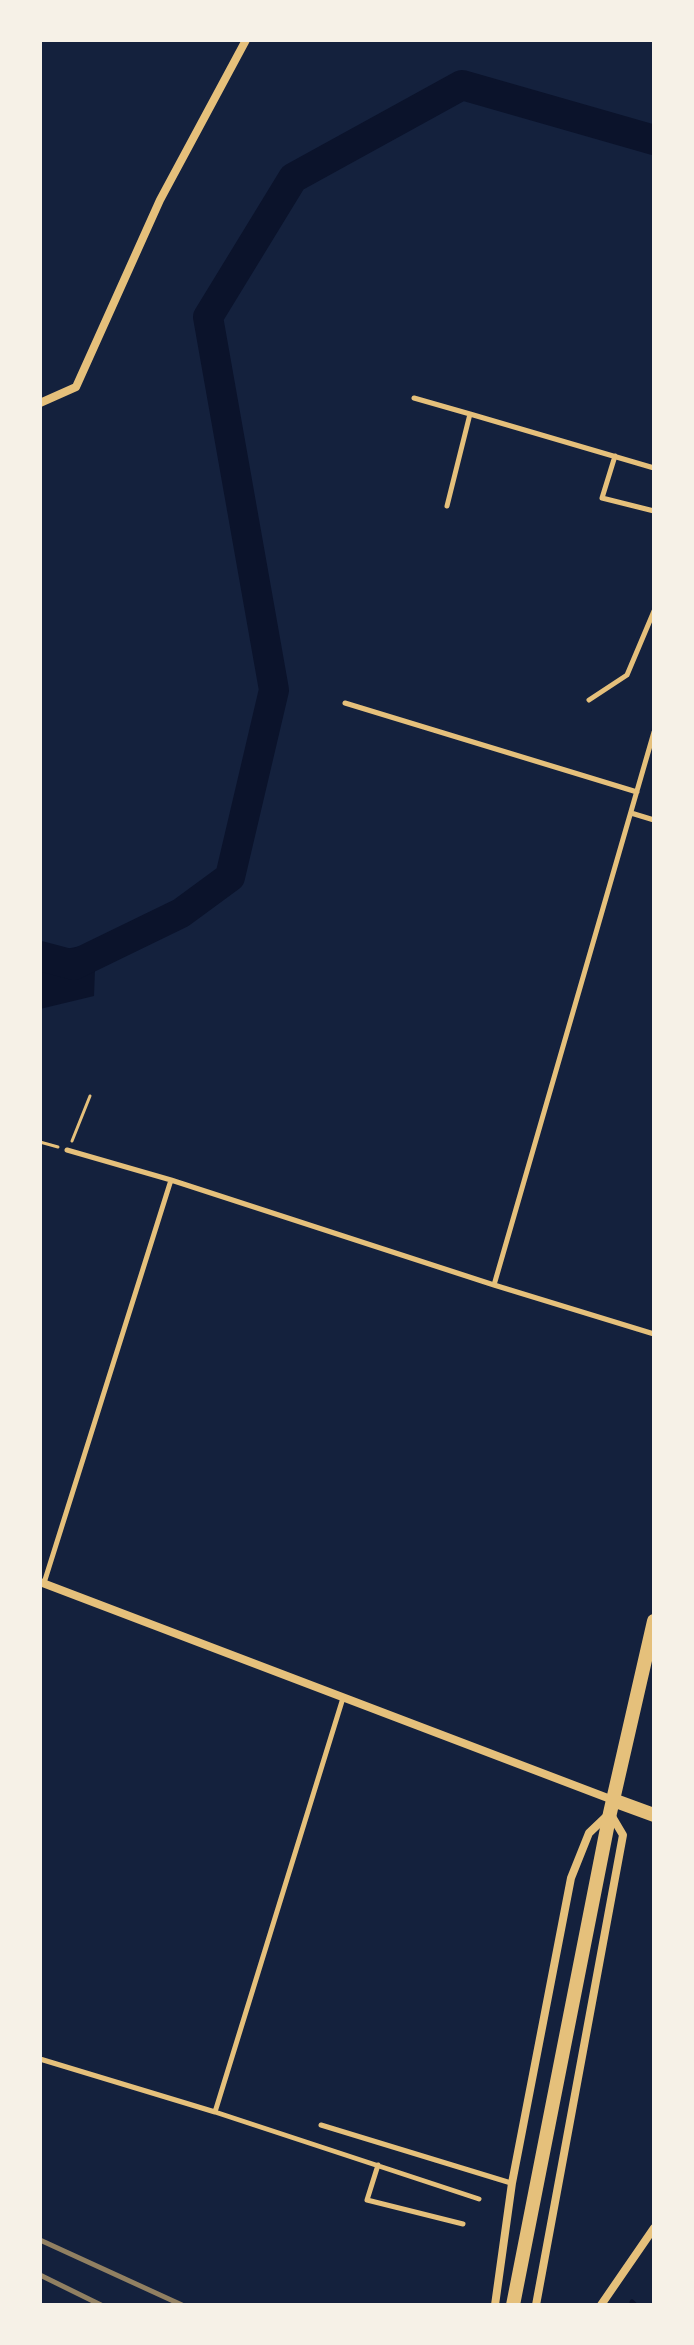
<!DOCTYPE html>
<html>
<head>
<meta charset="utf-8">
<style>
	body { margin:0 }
	#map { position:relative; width:694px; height:2345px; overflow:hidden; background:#14213d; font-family:Inter,sans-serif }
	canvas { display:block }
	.frame { position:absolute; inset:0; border:42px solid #f6f1e7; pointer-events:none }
</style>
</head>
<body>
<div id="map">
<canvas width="694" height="2345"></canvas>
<div class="frame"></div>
</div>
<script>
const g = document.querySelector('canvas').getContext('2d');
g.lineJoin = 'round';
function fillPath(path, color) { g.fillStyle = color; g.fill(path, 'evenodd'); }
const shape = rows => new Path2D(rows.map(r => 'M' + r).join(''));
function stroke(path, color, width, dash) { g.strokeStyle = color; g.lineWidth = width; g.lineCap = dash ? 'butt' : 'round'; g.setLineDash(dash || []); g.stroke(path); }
fillPath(shape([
	[96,943,94,996,40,1009,40,954]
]), '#0b132b');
stroke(shape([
	[632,2302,635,2305]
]), '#0b132b', 5);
stroke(shape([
	[40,956,74,965,181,913,230,877,274,690,208,317,293,178,462,85,654,140]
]), '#0b132b', 30);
stroke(shape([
	[72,1141,90,1096],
	[40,1142,58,1147]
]), '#e5c07b', 3);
stroke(shape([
	[414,398,470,414],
	[615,456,602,498,654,511],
	[447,506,470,414,654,468],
	[589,700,627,675,654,611],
	[345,703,637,792],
	[631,813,654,820],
	[67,1150,171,1180,494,1285,654,1334],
	[494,1285,654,732],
	[44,1583,171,1180],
	[343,1698,215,2112,479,2199],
	[40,2059,215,2112],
	[321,2125,511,2183],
	[378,2165,367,2200,463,2224]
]), '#e5c07b', 5);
stroke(shape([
	[40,403,76,387,160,200,246,40],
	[40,1582,613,1800],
	[495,2305,512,2183,571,1878,589,1833,610,1813,623,1835,536,2305],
	[601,2305,654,2228]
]), '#e5c07b', 8);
stroke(shape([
	[613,1800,654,1815],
	[513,2305,610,1813,654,1621]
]), '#e5c07b', 14);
stroke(shape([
	[40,2240,182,2305],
	[40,2275,101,2305]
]), '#918062', 5);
</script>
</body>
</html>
